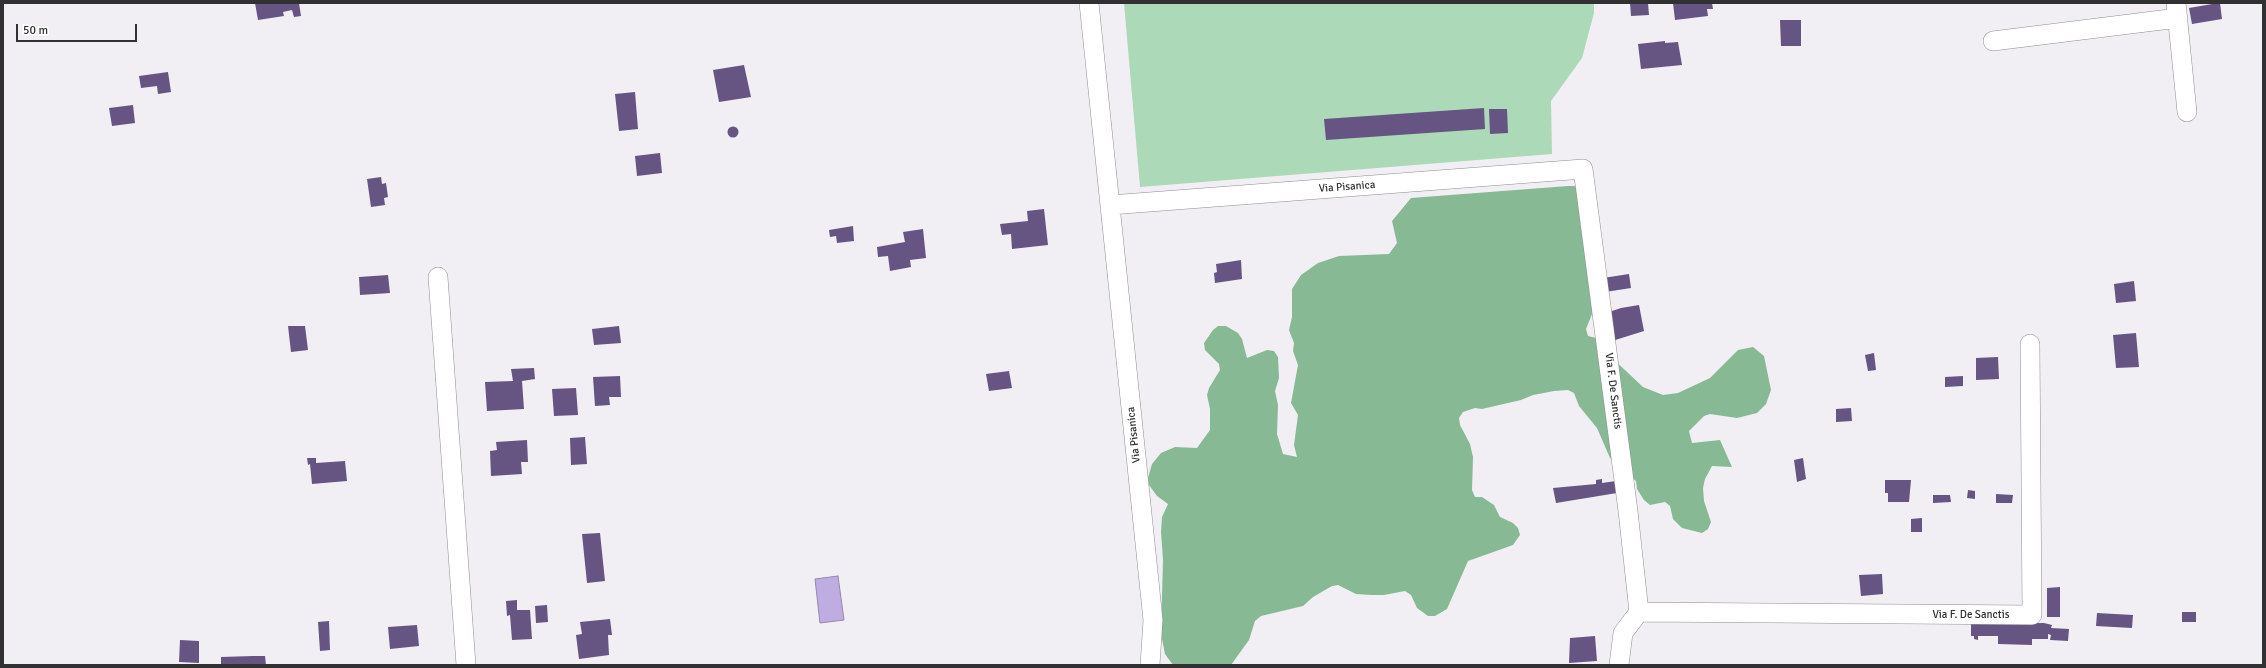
<!DOCTYPE html>
<html>
<head>
<meta charset="utf-8">
<style>
	body { margin:0 }
	#map { position:relative; width:2266px; height:668px; overflow:hidden; background:#f1eff4; font-family:Signika,sans-serif }
	canvas { display:block }
	.frame { position:absolute; inset:0; border:4px solid #313032; pointer-events:none }
	.scale { position:absolute; left:16px; top:24px; width:121px; height:18px; box-sizing:border-box; border:2px solid #313032; border-top:0; padding-left:5px; font-size:12px; line-height:14px; white-space:nowrap; color:#313032; -webkit-text-stroke:3px #fff; paint-order:stroke }
</style>
</head>
<body>
<div id="map">
<canvas width="2266" height="668"></canvas>
<div class="frame"></div>
<div class="scale">50 m</div>
</div>
<script>
const g = document.querySelector('canvas').getContext('2d');
g.lineJoin = 'round';
function fillPath(path, color) { g.fillStyle = color; g.fill(path, 'evenodd'); }
const shape = rows => new Path2D(rows.map(r => 'M' + r).join(''));
function stroke(path, color, width, dash) { g.strokeStyle = color; g.lineWidth = width; g.lineCap = dash ? 'butt' : 'round'; g.setLineDash(dash || []); g.stroke(path); }
function write(font, color, halo, rows, align = 'center') {
  g.font = font + ' Signika,sans-serif'; g.lineWidth = 4; g.setLineDash([]); g.textBaseline = 'middle'; g.strokeStyle = halo; g.fillStyle = color; for (const [text, x, y, turn = 0] of rows) {
    g.save(); g.translate(x, y); g.rotate((+turn || 0) * Math.PI / 180); g.textAlign = isNaN(turn) ? turn : align; if (halo) g.strokeText(text, 0, 0); g.fillText(text, 0, 0); g.restore();
  }
}
fillPath(shape([
	[1124,3,1594,3,1594,13,1582,58,1551,101,1552,154,1140,187]
]), '#acd9b7');
fillPath(shape([
	[1568,186,1575,186,1581,198,1594,309,1586,329,1588,336,1600,339,1610,356,1643,387,1663,395,1678,393,1710,378,1738,350,1753,347,1764,356,1771,390,1766,404,1757,413,1737,418,1710,414,1704,416,1689,431,1692,443,1720,440,1732,467,1712,466,1705,479,1703,488,1704,501,1711,522,1708,529,1702,533,1682,528,1673,519,1670,506,1665,502,1650,505,1644,500,1637,489,1636,481,1610,458,1597,428,1579,406,1574,393,1568,390,1554,391,1533,395,1521,400,1482,409,1475,408,1463,412,1459,418,1460,425,1470,444,1473,457,1472,490,1475,497,1482,497,1494,505,1500,517,1513,523,1518,528,1520,535,1513,545,1468,561,1447,609,1435,616,1428,616,1417,608,1411,595,1405,591,1384,595,1371,595,1356,594,1338,585,1332,586,1313,597,1303,606,1261,616,1255,621,1249,640,1231,665,1173,665,1165,654,1161,634,1163,560,1161,532,1162,517,1168,504,1157,496,1149,485,1148,478,1152,464,1161,453,1175,447,1197,448,1210,430,1210,409,1207,395,1209,388,1220,370,1219,364,1205,350,1204,343,1213,330,1218,326,1226,326,1238,333,1242,339,1247,358,1267,350,1274,351,1278,357,1279,378,1275,391,1278,405,1277,434,1283,454,1297,457,1294,445,1298,415,1291,403,1298,365,1293,351,1294,343,1289,330,1292,317,1292,289,1301,275,1318,263,1339,256,1389,254,1397,243,1392,221,1411,198]
]), '#87b994');
const water = shape([
	[838,576,844,620,820,623,815,579,838,576]
]);
fillPath(water, '#bface0');
stroke(water, '#9487ac', 1);
fillPath(shape([
	[255,3,299,3,301,16,294,17,292,10,283,12,284,16,258,20],
	[1630,3,1648,3,1649,15,1631,16],
	[1673,3,1712,3,1713,9,1707,9,1708,16,1675,20],
	[2218,3,2220,3,2222,19,2192,24,2189,8],
	[1780,20,1801,20,1801,46,1781,46],
	[1665,41,1665,43,1678,42,1682,65,1641,69,1638,44],
	[744,65,751,97,719,102,713,70],
	[168,72,171,92,158,94,157,86,141,88,139,76],
	[635,92,638,129,619,131,615,94],
	[133,105,135,123,112,126,109,108],
	[1484,108,1485,129,1326,140,1324,119],
	[1489,109,1507,109,1508,133,1490,134],
	'727.5 132a5.5 5.5 0 1 1 11 0a5.5 5.5 0 1 1-11 0Z',
	[660,153,662,173,637,176,635,156],
	[381,177,382,184,386,183,388,197,384,198,385,205,371,207,367,179],
	[1044,209,1048,245,1012,249,1011,234,1002,235,1000,224,1028,221,1027,211],
	[853,226,854,241,837,243,836,236,830,237,829,230],
	[923,229,926,258,910,260,911,267,890,271,888,256,878,257,877,247,905,242,903,232],
	[1241,260,1242,279,1215,283,1214,273,1217,272,1216,264],
	[1629,274,1631,288,1605,292,1603,278],
	[388,275,390,293,360,295,359,277],
	[2134,281,2136,301,2116,303,2114,284],
	[1639,305,1644,331,1612,341,1606,313,1621,308],
	[288,326,305,326,308,350,291,352],
	[619,326,621,343,594,345,592,329],
	[2136,333,2139,367,2116,368,2113,335],
	[1874,353,1876,370,1868,371,1865,355],
	[1998,357,1999,379,1976,380,1976,358],
	[534,368,535,379,522,381,524,409,487,411,485,382,513,381,511,369],
	[1009,371,1012,388,989,391,986,374],
	[620,376,621,397,609,397,610,405,595,406,593,377],
	[1963,376,1963,386,1945,387,1945,377],
	[576,388,578,415,554,416,552,389],
	[1851,408,1852,421,1836,422,1836,409],
	[585,437,587,464,571,465,570,438],
	[527,440,528,462,521,462,522,474,491,476,490,451,497,450,496,442],
	[307,458,316,458,316,463,345,461,347,481,312,484,310,464,308,465],
	[1803,458,1806,479,1797,482,1794,460],
	[1602,479,1602,483,1616,481,1617,493,1556,503,1553,488,1596,484,1596,480],
	[1885,480,1911,480,1909,502,1888,502,1888,493,1885,493],
	[1968,490,1975,491,1975,499,1967,498],
	[1996,494,2013,495,2012,503,1996,503],
	[1933,495,1950,495,1951,502,1933,503],
	[1922,518,1922,532,1911,532,1911,519],
	[600,533,605,581,587,583,582,534],
	[1882,574,1883,594,1861,596,1859,575],
	[2060,587,2060,617,2047,617,2047,588],
	[517,600,517,610,530,610,532,639,512,640,510,615,507,616,506,601],
	[547,605,548,622,536,623,535,606],
	[2182,612,2196,612,2196,622,2182,622],
	[2097,613,2133,615,2132,628,2096,626],
	[610,619,612,635,608,635,609,655,579,659,576,635,582,634,580,622],
	[329,621,330,650,320,651,318,622],
	[2044,623,2052,625,2051,628,2069,629,2068,641,2050,640,2051,635,2048,634,2048,639,2032,639,2032,645,1998,644,1998,636,1978,636,1978,640,1974,639,1974,636,1971,636,1971,624],
	[417,625,419,646,390,649,388,627],
	[1595,636,1597,661,1569,663,1570,638],
	[180,640,199,641,199,663,179,662],
	[253,656,265,656,266,665,221,665,221,657]
]), '#665482');
const street = shape([
	[1089,3,1153,620,1150,665],
	[2176,3,2187,112],
	[1993,41,2178,18],
	[1110,205,1583,169,1628,511,1639,612],
	[438,277,466,665],
	[1619,665,1623,633,1639,612,2032,615,2030,344]
]);
stroke(street, '#8e8d91', 20);
stroke(street, '#fff', 19);
write('11px', '#313032', '#fff', [
	["Via Pisanica",1347,187,-4],
	["Via F. De Sanctis",1613,391,83],
	["Via Pisanica",1134,435,-96],
	["Via F. De Sanctis",1971,615]
]);
</script>
</body>
</html>
